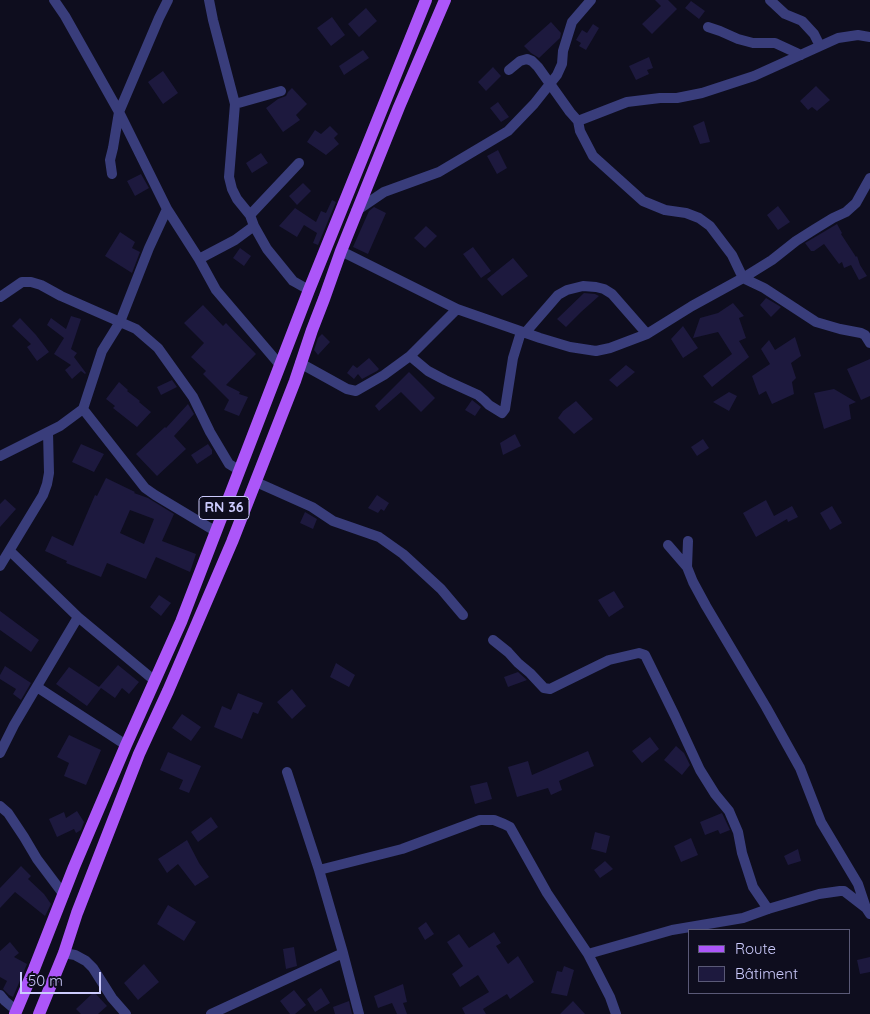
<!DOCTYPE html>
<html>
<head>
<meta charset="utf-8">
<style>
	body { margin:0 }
	#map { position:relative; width:870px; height:1014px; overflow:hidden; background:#0e0d1e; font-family:Quicksand,sans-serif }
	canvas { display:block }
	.legend { position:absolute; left:688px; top:929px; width:162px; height:65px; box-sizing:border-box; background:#0e0d1e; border:1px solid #5a5977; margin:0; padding:6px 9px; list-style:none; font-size:15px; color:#cccbfd }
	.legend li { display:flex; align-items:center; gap:10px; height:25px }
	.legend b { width:25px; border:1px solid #5a5977 }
	.scale { position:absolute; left:20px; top:972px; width:81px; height:22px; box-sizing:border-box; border:2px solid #cccbfd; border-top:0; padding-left:6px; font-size:15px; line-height:18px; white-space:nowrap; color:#cccbfd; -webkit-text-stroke:4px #0e0d1e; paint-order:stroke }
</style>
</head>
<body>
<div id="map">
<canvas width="870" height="1014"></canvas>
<ul class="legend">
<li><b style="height:6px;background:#ac56f9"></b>Route</li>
<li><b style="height:14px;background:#1d193e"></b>Bâtiment</li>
</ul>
<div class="scale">50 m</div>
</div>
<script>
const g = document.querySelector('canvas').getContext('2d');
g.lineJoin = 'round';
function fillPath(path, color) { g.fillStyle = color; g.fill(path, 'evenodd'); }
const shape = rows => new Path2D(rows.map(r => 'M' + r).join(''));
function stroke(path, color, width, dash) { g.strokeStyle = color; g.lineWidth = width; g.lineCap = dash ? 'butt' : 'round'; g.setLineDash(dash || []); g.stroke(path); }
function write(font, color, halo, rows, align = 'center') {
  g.font = font + ' Quicksand,sans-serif'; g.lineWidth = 4; g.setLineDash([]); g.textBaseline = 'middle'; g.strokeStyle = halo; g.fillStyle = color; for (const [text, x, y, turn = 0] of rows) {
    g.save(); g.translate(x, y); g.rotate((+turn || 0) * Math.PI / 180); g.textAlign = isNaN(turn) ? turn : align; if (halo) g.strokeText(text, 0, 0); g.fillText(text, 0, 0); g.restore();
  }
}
fillPath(shape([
	[655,0,668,0,677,9,652,34,642,24,661,6],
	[691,1,705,11,699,19,685,8],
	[366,8,377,21,359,37,348,24],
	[332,17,345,35,331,46,317,28],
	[551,22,561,33,560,38,539,58,531,53,524,46],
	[593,24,599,28,586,50,579,46,581,43,576,40,582,30,587,33],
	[363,50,369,58,344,75,339,66],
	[649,57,653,68,647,70,649,74,636,80,629,66],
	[493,67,501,76,486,91,478,82],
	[163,71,178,93,163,104,148,82],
	[816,86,830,100,817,111,812,107,808,110,800,101],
	[292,88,307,104,296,115,300,120,283,132,266,108,278,99,286,96,288,92],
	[498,102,509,117,501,122,490,108],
	[704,121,710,142,700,144,693,126],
	[330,126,338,134,334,138,339,144,326,155,307,142,315,130,321,134],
	[498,150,507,168,497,174,487,156],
	[261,153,268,163,252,173,246,163],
	[141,174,149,188,135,196,127,181],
	[303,183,311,191,297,205,289,196],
	[332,200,336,202,318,245,313,243,317,233,304,225,297,237,279,226,295,208,316,222,321,211,326,213],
	[778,206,790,222,778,230,767,215],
	[374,207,386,213,368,254,353,247,369,211],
	[837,224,842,233,841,234,856,257,857,256,860,265,867,276,859,280,851,265,844,268,842,262,839,264,824,244,814,251,811,251,805,243],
	[426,226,437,236,425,248,414,238],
	[120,232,135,242,132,248,140,252,132,273,105,256],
	[473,247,491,271,481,278,463,254],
	[240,248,251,256,244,266,233,258],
	[513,258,528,276,502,296,487,279],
	[584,293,595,294,599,296,581,312,566,327,557,319],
	[766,298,781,307,771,317,760,305],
	[733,303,744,316,739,318,746,338,739,341,749,357,712,387,703,376,732,354,718,332,693,338,700,318,718,313],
	[203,305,223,326,226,323,256,354,226,385,240,392,239,394,248,397,239,416,224,410,229,400,203,374,206,371,191,357,204,343,184,323],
	[71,316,81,319,71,349,77,353,74,357,86,373,85,374,81,371,72,379,65,370,71,365,54,354,64,338,47,325,51,318,66,329],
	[20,318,36,335,49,352,37,361,27,347,31,344,12,326],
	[683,326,698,348,683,358,671,339],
	[322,334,330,342,318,355,314,350,318,338],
	[795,337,801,356,791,363,796,378,792,382,794,394,772,404,766,391,759,395,752,376,770,364,761,349,769,340,775,350],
	[369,358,379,369,377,371,362,379,358,374,354,379,347,373,353,365,357,368],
	[870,359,870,396,861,400,847,369],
	[626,365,635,372,617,387,609,380],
	[409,372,435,398,421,412,401,392,379,411,375,406],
	[172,380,177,387,161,395,157,387],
	[119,382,128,390,127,391,140,401,139,402,151,412,137,427,113,408,115,406,106,399],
	[834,389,856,402,849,405,851,419,824,429,814,393],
	[729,392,737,396,729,411,713,402],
	[472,400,481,407,475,416,465,410],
	[576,401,593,419,574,434,558,418,563,411],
	[188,404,194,414,174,436,186,449,157,476,136,454,165,427,166,428],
	[515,434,521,446,503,455,500,443],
	[703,439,709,448,697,456,691,447],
	[81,444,104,454,94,472,72,462],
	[208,444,212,450,212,454,197,464,191,455],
	[106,478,135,492,134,493,148,498,174,514,162,541,196,554,190,572,156,557,146,579,107,563,101,577,66,563,67,561,45,551,52,536,73,546,95,495,97,496],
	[130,510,154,519,144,544,120,533],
	[377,495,389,503,384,511,381,509,378,513,368,508],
	[5,499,16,509,0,527,0,504],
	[766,500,774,516,792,506,798,517,788,522,787,519,756,537,743,513],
	[832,506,842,523,830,530,820,513],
	[305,512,317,519,313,529,300,523],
	[614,591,624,607,609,617,598,600],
	[159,595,171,603,161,616,150,607],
	[0,611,39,640,31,652,0,630],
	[336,663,355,675,349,687,330,677],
	[118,665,139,682,129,694,122,688,115,698,101,688,87,706,56,684,69,667,99,687],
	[5,666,31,683,21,700,13,694,16,689,0,679,0,675],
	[518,672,527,680,508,687,504,677],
	[292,689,306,706,292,719,277,702],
	[238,693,263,703,258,714,253,712,242,739,214,727,222,706,231,710],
	[182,714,201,727,191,741,172,728],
	[69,735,101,750,86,785,64,776,69,763,57,757],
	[650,737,659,749,642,763,632,751],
	[676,746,684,753,690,765,682,775,664,760],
	[588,751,594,766,559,781,562,790,551,795,548,788,517,797,508,767,528,761,532,775],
	[168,752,201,766,189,793,179,789,183,780,160,770],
	[487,782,492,799,475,804,470,786],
	[77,811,84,822,81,830,76,833,74,829,57,837,49,819,64,812,66,818],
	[722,813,730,830,720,834,718,830,705,835,700,822],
	[211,817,218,827,198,842,191,832],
	[595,832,610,836,606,853,591,849],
	[691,838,698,855,681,862,674,846],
	[187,840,199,863,209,877,195,886,178,864,167,873,158,859],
	[798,849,801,861,788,865,784,856],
	[605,861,613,869,600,878,594,870],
	[21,866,31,876,28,879,44,894,51,904,45,916,15,892,0,908,0,888],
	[168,905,196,922,184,941,157,924],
	[426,922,434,934,425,940,418,928],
	[494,932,501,943,496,946,508,964,518,956,534,982,510,999,507,994,483,1009,486,1014,465,1014,462,1008,489,992,478,975,460,987,452,974,463,966,447,942,459,934,469,948],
	[10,942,19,953,14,957,27,964,13,997,9,995,3,989,7,981,0,977,0,951],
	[294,947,297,966,286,969,283,949],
	[870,957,870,972,860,974,857,960],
	[144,964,159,982,138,1000,124,983],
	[564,966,574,970,567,996,551,993,557,971,562,972],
	[403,984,407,1002,403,1003,407,1014,397,1014,392,1003,378,1008,374,996],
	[321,988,330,1003,315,1012,307,999],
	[294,990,306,1005,295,1014,290,1014,280,1001],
	[94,992,107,1006,98,1014,81,1014,76,1009],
	[349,1001,352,1014,335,1014,333,1007],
	[573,1001,585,1014,560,1014]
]), '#1d193e');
stroke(shape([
	[54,0,65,16,119,112,167,209,199,259,216,290,280,365],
	[209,0,213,20,235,104],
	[770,0,785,14,802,21,814,34,820,46],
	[708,27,720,31,738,39,753,43,775,43,801,55],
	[509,70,520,61,527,59,532,61,538,67,570,112,578,121,627,102,660,98,677,98,702,93,754,76,838,38,858,35,870,37],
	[578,121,580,131,593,156,643,201,665,210,686,213,699,218,710,226,732,255,743,278,764,288,816,322,840,329,861,333,865,335,870,343],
	[112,174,110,160,113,148,119,112,159,18,168,0],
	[356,211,384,192,439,172,508,131,534,104,557,75,562,64,563,51,572,22,591,0],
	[250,215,299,163],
	[254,226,250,215,237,199,232,189,229,177,235,104,281,91],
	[341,251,457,309,540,338,570,347,596,351,610,348,647,334,692,306,743,278,772,260,796,241,815,229,833,218,846,212,856,203,870,178],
	[199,259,235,240,254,226,267,249,293,281,309,290],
	[0,297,22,282,31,282,41,285,61,296,136,329,158,348,193,397,210,432,229,464,239,470],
	[525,333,558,295,567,290,583,286,596,287,604,289,612,294,647,334],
	[410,356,428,371,445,380,478,395,484,400,489,405,502,413,505,409,513,358,521,332],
	[300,363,347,389,356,391,384,375,410,356,457,309],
	[83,409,145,488,155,495,215,531],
	[0,456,60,426,83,409,102,351,120,322,149,248,167,209],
	[256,482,312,507,333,521,379,537,403,554,441,589,463,615],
	[668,545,687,567,693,582,706,606,766,707,800,768,821,822,858,884,866,908,870,914],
	[10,551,78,617,155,681],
	[0,566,43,495,47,484,49,473,48,432],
	[687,567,688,541],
	[493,640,508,652,518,663,530,673,544,688,550,689,609,660,639,653,645,655,675,716,700,770,715,794,729,811,738,832,742,853,753,887,768,909],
	[37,687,126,745],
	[0,753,14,725,78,617],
	[287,772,319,870,343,953,359,1014],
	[0,806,8,813,24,837,37,859,64,895],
	[319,870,402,849,480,820,494,820,504,824,510,827,547,893,588,954,610,997,616,1014],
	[64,953,75,955,86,961,93,968,112,998,126,1014],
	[588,954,672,930,743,918,768,909,819,894,840,891,844,891,866,908],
	[0,995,5,1001,17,1011],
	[211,1014,343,953]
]), '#393d7b', 10);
stroke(shape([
	[15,1014,34,969,74,867,126,745,181,622,309,290,426,0],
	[39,1014,64,953,77,913,139,754,168,691,232,542,295,381,312,330,324,299,341,251,399,107,445,0]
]), '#ac56f9', 12);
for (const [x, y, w] of [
	[224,508,50]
]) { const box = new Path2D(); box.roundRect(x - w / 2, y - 11.5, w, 23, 4); g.fillStyle = '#0e0d1e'; g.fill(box); stroke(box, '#cccbfd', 1); }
write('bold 14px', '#cccbfd', null, [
	["RN 36",224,508]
]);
</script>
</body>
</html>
